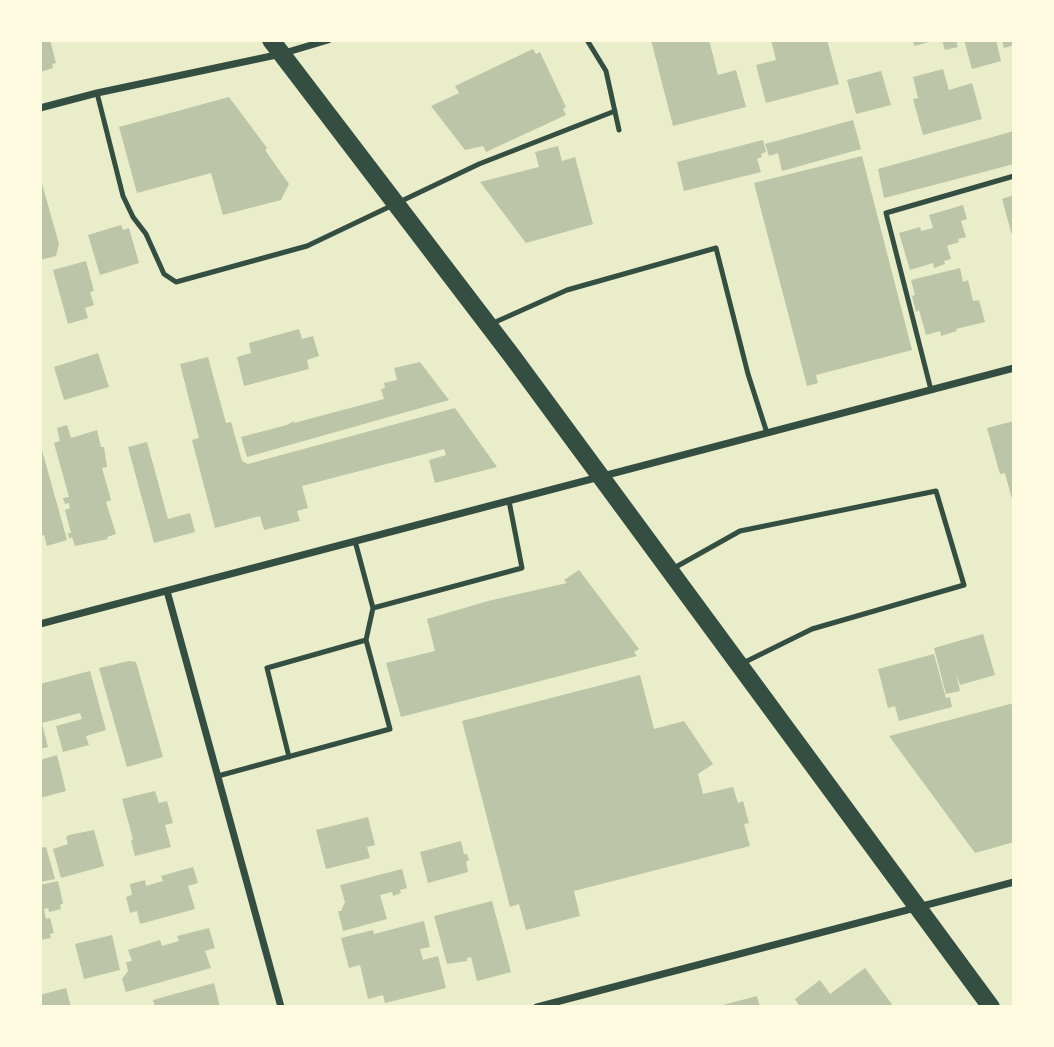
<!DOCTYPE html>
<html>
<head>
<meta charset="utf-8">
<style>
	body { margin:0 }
	#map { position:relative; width:1054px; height:1047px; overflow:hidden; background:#e9edc9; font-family:"Source Sans 3",sans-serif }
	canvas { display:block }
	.frame { position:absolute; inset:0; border:42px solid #fefae0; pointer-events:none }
</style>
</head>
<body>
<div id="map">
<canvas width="1054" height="1047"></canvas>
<div class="frame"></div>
</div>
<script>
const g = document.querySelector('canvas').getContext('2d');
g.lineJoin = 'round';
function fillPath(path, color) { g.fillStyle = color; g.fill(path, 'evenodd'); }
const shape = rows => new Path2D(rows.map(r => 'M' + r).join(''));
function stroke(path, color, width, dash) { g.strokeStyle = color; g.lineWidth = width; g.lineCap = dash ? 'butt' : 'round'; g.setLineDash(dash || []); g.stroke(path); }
fillPath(shape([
	[40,40,50,40,56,63,52,64,53,68,40,72],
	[651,40,709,40,718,75,736,70,746,107,673,126],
	[771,40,827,40,839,84,766,103,756,65,776,60],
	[913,40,933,40,933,41,914,46],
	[942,40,956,40,958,47,945,50],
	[964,40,996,40,1001,61,972,69],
	[1002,40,1014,40,1014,45,1004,48],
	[533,49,536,54,540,52,566,107,563,109,566,115,486,152,483,146,465,150,431,106,459,93,455,86],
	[943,69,949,90,972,83,982,119,923,135,913,99,918,98,913,77],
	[881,71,891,105,856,114,847,80],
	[229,97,267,148,265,150,289,184,281,200,223,215,211,173,137,193,119,127],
	[853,120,861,149,782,171,778,153,769,156,765,144],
	[1014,131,1014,164,884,198,878,169],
	[763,140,766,152,761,154,762,157,757,159,761,172,684,191,677,162],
	[558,146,562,161,575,157,593,224,526,243,480,182,539,167,535,152],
	[862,156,912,350,816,375,818,383,807,386,754,183],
	[41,180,59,244,56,256,40,260],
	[1014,195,1014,239,1013,239,1002,199],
	[963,205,967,219,961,221,966,237,958,239,959,242,947,246,951,259,944,261,945,264,934,268,933,263,910,270,899,233,920,227,921,231,933,228,929,215],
	[121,225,123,230,129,228,139,263,100,275,88,235],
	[86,261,94,291,90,292,94,305,85,308,88,318,68,324,53,270],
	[960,268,963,282,968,280,973,301,979,300,985,322,956,329,957,331,941,336,940,331,926,335,919,310,916,312,912,296,915,295,911,280],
	[299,329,302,339,313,336,319,356,307,360,309,369,244,386,237,357,251,353,249,343],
	[98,353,109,387,64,400,54,367],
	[208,357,226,423,231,422,242,461,248,464,455,408,497,467,435,483,429,460,446,455,444,449,302,486,308,508,297,511,300,521,264,530,260,516,215,528,192,440,199,438,180,364],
	[420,362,449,400,247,457,241,437,287,425,294,421,294,423,384,399,381,389,385,388,384,383,397,380,394,368],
	[1014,421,1014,502,1013,503,1005,473,1000,474,987,428],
	[67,425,71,438,97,430,101,447,104,447,107,467,102,468,111,500,106,502,116,534,107,537,108,539,75,546,72,537,69,539,68,533,71,533,65,510,70,508,69,503,65,504,63,498,69,497,54,443,60,441,57,428],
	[147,442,168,519,190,513,195,532,154,543,128,447],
	[40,443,67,540,47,546,44,535,40,536],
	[579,570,639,649,634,652,637,656,401,717,386,663,435,651,427,619,488,601,567,583,564,580],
	[983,634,995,675,960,685,956,673,960,691,946,694,934,648],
	[934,654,946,698,950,697,952,707,899,721,895,706,888,708,878,669],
	[129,661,136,662,163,757,127,767,99,668],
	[90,671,106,730,86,736,89,745,63,752,56,726,82,719,80,713,42,723,48,747,40,749,40,684],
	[640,675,654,729,684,721,713,764,698,774,703,794,733,787,738,803,743,801,749,823,744,824,750,846,574,891,580,916,526,930,519,904,510,907,462,721],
	[1014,703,1014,842,975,853,889,736],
	[57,755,66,791,40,798,40,760],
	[155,791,159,803,167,801,173,823,165,825,171,847,135,856,131,841,133,839,122,799],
	[368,817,375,845,367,847,370,858,326,869,316,830],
	[94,830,104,866,61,878,53,849,68,844,66,837,69,835],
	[461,841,464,854,467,854,469,860,466,862,468,872,428,883,420,852],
	[46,847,55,879,40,882,40,848],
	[193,867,198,883,188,886,195,909,140,924,137,911,130,913,126,897,132,895,130,884,145,880,146,886,163,881,161,876],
	[402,869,407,888,400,890,401,893,393,896,392,892,380,895,387,919,343,931,338,911,341,911,345,902,340,885],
	[58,881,63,903,60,905,61,909,49,912,48,908,44,909,46,919,50,918,54,933,50,934,51,938,40,940,40,885],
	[492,901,511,972,477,981,471,957,467,958,467,961,447,964,434,916],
	[424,921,430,947,420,949,423,960,438,956,446,988,385,1003,383,995,368,999,360,965,349,968,341,938,373,930,374,934],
	[209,928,215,948,205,951,211,968,126,992,122,979,128,971,126,962,132,961,128,950,160,940,162,946,179,941,177,936],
	[112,935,120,970,84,979,75,944],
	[865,968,894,1007,800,1007,795,999,820,980,830,994],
	[214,983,220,1007,155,1007,153,1000],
	[66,988,71,1007,40,1007,40,995],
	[757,996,760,1007,719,1007,719,1006]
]), '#bcc5a7');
stroke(shape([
	[587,40,606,71,619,130],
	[97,93,123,196,133,217,146,234,164,274,176,282,307,246,479,164,615,111],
	[491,324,567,290,716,248,748,374,767,433],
	[931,390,886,213,1014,176],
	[355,541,373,608,366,640],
	[674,568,740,531,936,491,964,585,812,629,743,663],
	[373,608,522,568,509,501],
	[218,776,390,729,366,640,267,668,289,757]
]), '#344e41', 5);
stroke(shape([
	[40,108,97,93,281,54,328,40],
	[167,591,281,1007],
	[40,624,1014,368],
	[537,1007,1014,882]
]), '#344e41', 7);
stroke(shape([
	[271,40,512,356,991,1007]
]), '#344e41', 18);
</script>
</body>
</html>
